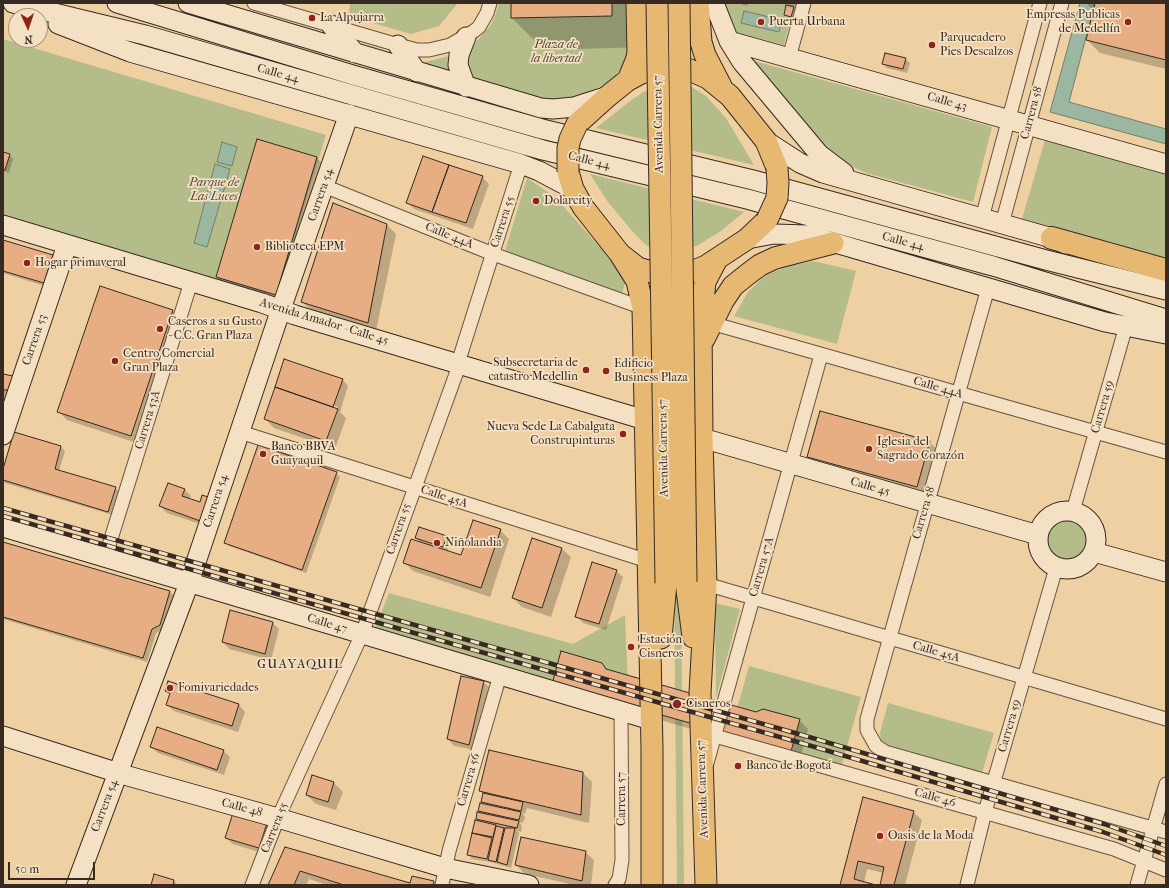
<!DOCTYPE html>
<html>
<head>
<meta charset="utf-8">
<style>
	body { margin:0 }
	#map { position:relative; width:1169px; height:888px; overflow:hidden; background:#eed0a2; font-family:"IM FELL French Canon",serif }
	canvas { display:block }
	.frame { position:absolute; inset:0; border:4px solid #372a22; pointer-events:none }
	.north { position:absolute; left:8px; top:8px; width:40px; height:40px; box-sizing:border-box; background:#f4e0c3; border:1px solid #a89783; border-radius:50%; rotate:177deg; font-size:11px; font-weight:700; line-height:16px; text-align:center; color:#372a22 }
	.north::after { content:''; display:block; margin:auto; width:14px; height:18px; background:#8f2418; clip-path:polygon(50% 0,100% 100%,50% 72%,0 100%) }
	.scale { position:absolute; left:8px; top:862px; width:87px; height:18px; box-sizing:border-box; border:2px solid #372a22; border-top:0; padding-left:5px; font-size:12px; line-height:14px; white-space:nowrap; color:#372a22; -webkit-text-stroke:3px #f4e0c3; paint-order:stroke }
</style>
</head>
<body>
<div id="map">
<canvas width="1169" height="888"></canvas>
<div class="frame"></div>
<div class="north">N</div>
<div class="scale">50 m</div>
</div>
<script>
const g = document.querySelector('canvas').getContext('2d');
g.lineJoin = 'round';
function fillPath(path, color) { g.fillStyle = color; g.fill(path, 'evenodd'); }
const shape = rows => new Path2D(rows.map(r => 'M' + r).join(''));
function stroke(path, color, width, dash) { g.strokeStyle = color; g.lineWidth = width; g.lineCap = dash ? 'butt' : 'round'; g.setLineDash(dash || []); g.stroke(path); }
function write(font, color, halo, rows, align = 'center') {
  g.font = font + ' "IM FELL French Canon",serif'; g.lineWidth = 3.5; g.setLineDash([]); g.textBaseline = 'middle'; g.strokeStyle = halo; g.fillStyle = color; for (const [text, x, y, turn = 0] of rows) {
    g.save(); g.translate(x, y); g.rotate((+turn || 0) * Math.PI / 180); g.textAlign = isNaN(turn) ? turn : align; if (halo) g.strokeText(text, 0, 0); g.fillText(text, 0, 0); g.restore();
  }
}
fillPath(shape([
	[350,3,458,3,439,26,411,34,349,16],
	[499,3,627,3,629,41,626,60,611,82,567,101,549,102,475,81,469,73,466,62,468,51,490,26,495,16],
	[723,3,795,3,784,45,730,31],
	[3,39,326,135,276,297,3,214],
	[453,55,456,74,421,63],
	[751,60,992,127,973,202,866,173,845,163,825,148],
	[678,85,690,86,706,96,726,118,754,165,596,128,630,101,645,91,661,87],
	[1045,140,1166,175,1166,260,1022,219],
	[590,174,744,212,721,231,698,245,681,252,669,253,655,250,646,245,633,232,608,202],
	[527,178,555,197,609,257,625,283,622,294,505,251],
	[813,261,856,271,837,344,734,316,748,292,766,275,788,266],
	'1045 540a22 22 0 1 1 44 0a22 22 0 1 1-44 0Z',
	[674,583,681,583,684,885,677,885],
	[389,593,573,644,625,615,629,707,373,632],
	[715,603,740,609,716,698],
	[749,666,861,697,841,768,729,737],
	[888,703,994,733,982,773,886,746,881,741,880,733]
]), '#b4bc89');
const water = shape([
	[1080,3,1095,3,1069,102,1166,129,1166,144,1050,112,1080,3],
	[744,11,782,20,779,32,741,23,744,11],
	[222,142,237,147,232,166,217,162,222,142],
	[215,164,230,169,207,247,194,243,215,164]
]);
fillPath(water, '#9bb7a0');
stroke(water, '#737f6e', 1);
fillPath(shape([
	[512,3,636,3,644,47,544,50,512,18],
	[738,3,748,3,747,6],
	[788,3,797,3,793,18,785,15],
	[1086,3,1166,3,1166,69,1100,53,1087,40,1094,11],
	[905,59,910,63,907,73,887,68,883,64],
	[258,141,317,158,326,167,284,303,225,286,217,277],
	[3,153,9,154,13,159,9,173,3,171],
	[482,177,489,184,473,229,414,209,407,202],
	[333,204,387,225,396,234,376,331,311,310,302,302],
	[3,241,52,256,57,260,48,287,3,273],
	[100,287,173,311,182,320,140,444,67,420,58,411],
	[285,360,342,379,348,386,340,412,346,418,335,449,274,428,265,419],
	[282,389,338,407,337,409,282,391],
	[3,375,12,377,17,399,3,398],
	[15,433,61,447,65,451,59,471,115,488,120,492,113,515,5,483,3,481,3,472],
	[930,442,938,451,926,495,817,465,808,456],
	[336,473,340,477,306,573,229,546,225,542],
	[184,489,191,496,189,499,209,527,167,513,160,506],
	[500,530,509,539,490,597,413,571,404,562,422,544,416,538,446,537,451,541,447,552,462,557],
	[533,539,562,549,571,557,551,617,522,607,513,598],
	[3,543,170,592,174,596,164,629,156,633,147,662,3,619],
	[616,571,623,577,606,630,583,623,577,616],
	[231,612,273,623,279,629,271,660,229,649,223,642],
	[601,664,609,671,757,713,799,720,808,729,799,763,757,748,608,705],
	[483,682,490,688,475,750,454,746,448,739],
	[166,691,239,705,245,712,238,732,174,711,167,705,170,695],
	[151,747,223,751,230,757,224,775,158,753],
	[583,773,592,782,589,823,527,808,525,814,522,813,525,817,523,823,519,822,522,826,521,832,516,830,519,833,511,868,491,862,472,859,468,854,477,836,473,832,481,823,477,819,483,814,479,810,486,805,482,801,484,795,480,791],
	[313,776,334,783,343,792,336,810,316,804,307,795],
	[864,799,913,812,922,820,905,885,881,885,884,873,867,869,864,883,872,885,841,885],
	[266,824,273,830,265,854,233,844,226,838],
	[286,848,411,884,433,882,436,885,327,885,309,879,306,885,269,885],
	[585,852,594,860,591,885,575,885,525,874,516,865],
	[174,881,178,885,152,885]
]), '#0003');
const building = shape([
	[511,3,612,3,612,16,511,18,511,3],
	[1095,3,1166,3,1166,60,1086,40,1095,3],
	[786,5,794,7,791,17,784,15,786,5],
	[885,53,906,58,903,69,882,64,885,53],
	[257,139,317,157,276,295,216,277,257,139],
	[3,152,10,154,5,170,3,169,3,152],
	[423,156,449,165,432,212,406,203,423,156],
	[449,165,483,176,466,223,432,212,449,165],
	[333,203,387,224,368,323,301,302,333,203],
	[3,240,53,255,44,283,3,271,3,240],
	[100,286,173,310,131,436,57,412,100,286],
	[284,359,343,379,333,407,275,387,284,359],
	[3,374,13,376,8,390,3,390,3,374],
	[275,387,338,409,326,441,264,419,275,387],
	[820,411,930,441,917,487,807,457,820,411],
	[14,432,61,446,55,469,116,487,108,512,3,480,3,469,14,432],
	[258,445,337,472,302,570,224,543,258,445],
	[168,483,185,489,182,496,200,502,202,495,211,498,203,522,159,506,168,483],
	[473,520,501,529,481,588,403,563,411,539,461,555,473,520],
	[419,527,447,536,443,547,415,538,419,527],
	[532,538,562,548,542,608,512,598,532,538],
	[3,542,170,591,160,625,152,629,143,658,3,617,3,542],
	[592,562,617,570,599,624,575,617,592,562],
	[230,610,273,622,265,654,222,642,230,610],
	[561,651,602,663,606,669,756,712,763,709,800,719,790,755,750,740,598,697,551,688,561,651],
	[461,676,484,681,469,745,447,739,461,676],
	[168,681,239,704,232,726,166,705,170,693,165,691,168,681],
	[157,727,224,750,217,770,150,747,157,727],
	[489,750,583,772,581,815,479,791,489,750],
	[312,775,334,782,328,802,306,795,312,775],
	[483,793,523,802,521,811,481,802,483,793],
	[863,797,914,811,894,885,880,885,884,867,858,861,854,879,876,885,840,885,863,797],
	[480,803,521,812,519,820,478,811,480,803],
	[477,812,519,821,517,828,476,819,477,812],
	[233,813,267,823,259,848,225,838,233,813],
	[475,820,496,825,493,837,472,833,475,820],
	[496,826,504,828,496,862,488,860,496,826],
	[505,828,515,828,507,865,497,862,505,828],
	[472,833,492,838,487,859,467,855,472,833],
	[521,837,586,851,582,881,515,865,521,837],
	[285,847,410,883,412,876,434,881,433,885,344,885,300,871,294,885,268,885,285,847],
	[154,874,174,880,173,885,151,885,154,874]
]);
fillPath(building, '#e7ae84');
stroke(building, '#372a22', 1);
const street = shape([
	[254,3,398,45,417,50,429,50,450,45,474,31,479,27,487,13,490,3],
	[789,58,804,3],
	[324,186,493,254,643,308],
	[982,218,1040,3],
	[1002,224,1062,3],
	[988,288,867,719,867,730,876,746,885,752,1166,832],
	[711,323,1166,452],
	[240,432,648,561],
	[1073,511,1126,326],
	[105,558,191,282],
	[706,584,1166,719],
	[701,732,1114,849,1166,870],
	[707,763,821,355],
	[252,885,278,818,362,634,456,374,458,363,521,164],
	[442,885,449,851,500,675],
	[615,885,619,879,622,860,621,711],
	[967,885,985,812,1056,568],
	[1137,885,1166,784]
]);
const secondary = shape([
	[13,3,145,35,543,150,747,199,993,266,1166,319],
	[117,3,353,75,542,129,753,180,1046,260,1166,290],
	[188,3,541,108,553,109,574,107,608,96],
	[714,3,729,41,742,62,819,154,844,173],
	[58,24,130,52,521,164,539,171,573,189],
	[331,25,355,53],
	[466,37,459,55,458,65,466,87],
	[729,41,1166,164],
	[398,45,417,72],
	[766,141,800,163,823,173,1052,238,1066,244],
	[3,225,262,303,295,315,645,420],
	[747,239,774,234,808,235,1105,322,1166,334],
	[3,435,67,245],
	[702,438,1038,535],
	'1038 540a29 29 0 1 1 58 0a29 29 0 1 1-58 0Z',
	[3,527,651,720],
	[1094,552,1166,572],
	[3,736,128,776,278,818,445,868,529,885],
	[76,885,189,583,281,309,349,114]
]);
const primary = shape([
	[698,3,701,42,705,55,721,86],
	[628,80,636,61,638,53,637,3],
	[577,124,608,96,628,80,641,73,666,67,685,68,708,78,730,96,766,141,777,168],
	[568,172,573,189,583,207,620,254,638,268,652,272,677,274,694,271,706,266,747,239,767,220],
	[620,254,637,281,643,308,652,749,652,885],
	[704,339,723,301,733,286,748,274,760,265,775,258,833,243],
	[686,582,693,637],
	[661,638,666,583],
	[706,885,700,693,706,584,702,438,701,322,705,282,717,259]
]);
const highway = shape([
	[1052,238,1166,270]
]);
stroke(street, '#655442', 15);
stroke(secondary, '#372a22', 21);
stroke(primary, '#372a22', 23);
stroke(highway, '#372a22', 24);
stroke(street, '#f4e0c3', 13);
stroke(secondary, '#f4e0c3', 19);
stroke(primary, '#e7b871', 21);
stroke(highway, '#e7b871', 22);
const rail = shape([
	[3,508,809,737,1104,824,1166,846],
	[3,516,808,745,1103,832,1166,855]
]);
stroke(rail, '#372a22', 4.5);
stroke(rail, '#f4e0c3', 3, [9]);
const primaryBridge = shape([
	[657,3,666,583],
	[679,3,686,582],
	[568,172,568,148,570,139,577,124],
	[767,220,777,198,778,183,777,168]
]);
stroke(primaryBridge, '#372a22', 23, []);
stroke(primaryBridge, '#e7b871', 21);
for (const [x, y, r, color] of [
	[312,18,4,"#8f2418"],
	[761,22,4,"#8f2418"],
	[1128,22,4,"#8f2418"],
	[932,45,4,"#8f2418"],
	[536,201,4,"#8f2418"],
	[257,247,4,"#8f2418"],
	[27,263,4,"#8f2418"],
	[160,329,4,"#8f2418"],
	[115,361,4,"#8f2418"],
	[586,370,4,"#8f2418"],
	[606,371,4,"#8f2418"],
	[623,434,4,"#8f2418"],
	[869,449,4,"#8f2418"],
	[263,454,4,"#8f2418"],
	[437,543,4,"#8f2418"],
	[631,647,4,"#8f2418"],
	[170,688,4,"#8f2418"],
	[677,704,5,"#8f2418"],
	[738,766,4,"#8f2418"],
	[880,836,4,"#8f2418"]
]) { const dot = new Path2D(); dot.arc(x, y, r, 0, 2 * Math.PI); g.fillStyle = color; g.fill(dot); stroke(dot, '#f4e0c3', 1.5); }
write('12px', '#372a22', '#f4e0c3', [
	["Empresas Publicas",1120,15,"right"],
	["de Medellín",1120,29,"right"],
	["La Alpujarra",320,18],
	["Puerta Urbana",769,22],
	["Parqueadero",940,38],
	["Pies Descalzos",940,52],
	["Dolarcity",544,201],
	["Biblioteca EPM",265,247],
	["Hogar primaveral",35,263],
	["Caseros a su Gusto",168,322],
	["- C.C. Gran Plaza",168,336],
	["Centro Comercial",123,354],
	["Gran Plaza",123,368],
	["Subsecretaria de",578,363,"right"],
	["catastro Medellin",578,377,"right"],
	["Edificio",614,364],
	["Business Plaza",614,378],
	["Nueva Sede La Cabalgata",615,427,"right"],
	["Construpinturas",615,441,"right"],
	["Iglesia del",877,442],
	["Sagrado Corazón",877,456],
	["Banco BBVA",271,447],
	["Guayaquil",271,461],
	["Niñolandia",445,543],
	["Estación",639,640],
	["Cisneros",639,654],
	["Fomivariedades",178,688],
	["Cisneros",686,704],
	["Banco de Bogotá",746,766],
	["Oasis de la Moda",888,836]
], 'left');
write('italic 12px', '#504737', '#f4e0c3', [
	["Plaza de",556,45],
	["la libertad",556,59],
	["Parque de",214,183],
	["Las Luces",214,197]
]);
write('12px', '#372a22', '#f4e0c3', [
	["Calle 44",278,74,16],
	["Calle 43",947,102,16],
	["Carrera 58",1032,113,-75],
	["Avenida Carrera 57",659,124,-91],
	["Calle 44",589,161,14],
	["Carrera 54",321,195,-71],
	["Carrera 55",503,222,-72],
	["Calle 44A",449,236,22],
	["Calle 44",903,242,15],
	["Avenida Amador - Calle 45",324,322,17],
	["Carrera 53",35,340,-71],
	["Calle 44A",938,388,16],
	["Carrera 59",1103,407,-74],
	["Carrera 53A",148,420,-73],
	["Avenida Carrera 57",664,448,-91],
	["Calle 45",870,487,16],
	["Calle 45A",444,497,18],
	["Carrera 54",216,501,-72],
	["Carrera 58",924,513,-74],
	["Carrera 55",399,529,-71],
	["Carrera 57A",762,567,-74],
	["Calle 47",327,624,17],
	["Calle 45A",936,652,16],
	["Carrera 59",1010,726,-74],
	["Carrera 56",469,780,-74],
	["Avenida Carrera 57",703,789,-92],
	["Calle 46",935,798,16],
	["Carrera 57",622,799,-90],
	["Carrera 54",105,806,-69],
	["Calle 48",242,808,15],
	["Carrera 55",275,828,-68]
]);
g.letterSpacing = '1px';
write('13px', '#372a22', '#f4e0c3', [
	["GUAYAQUIL",300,665]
]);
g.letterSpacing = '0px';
</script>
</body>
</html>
